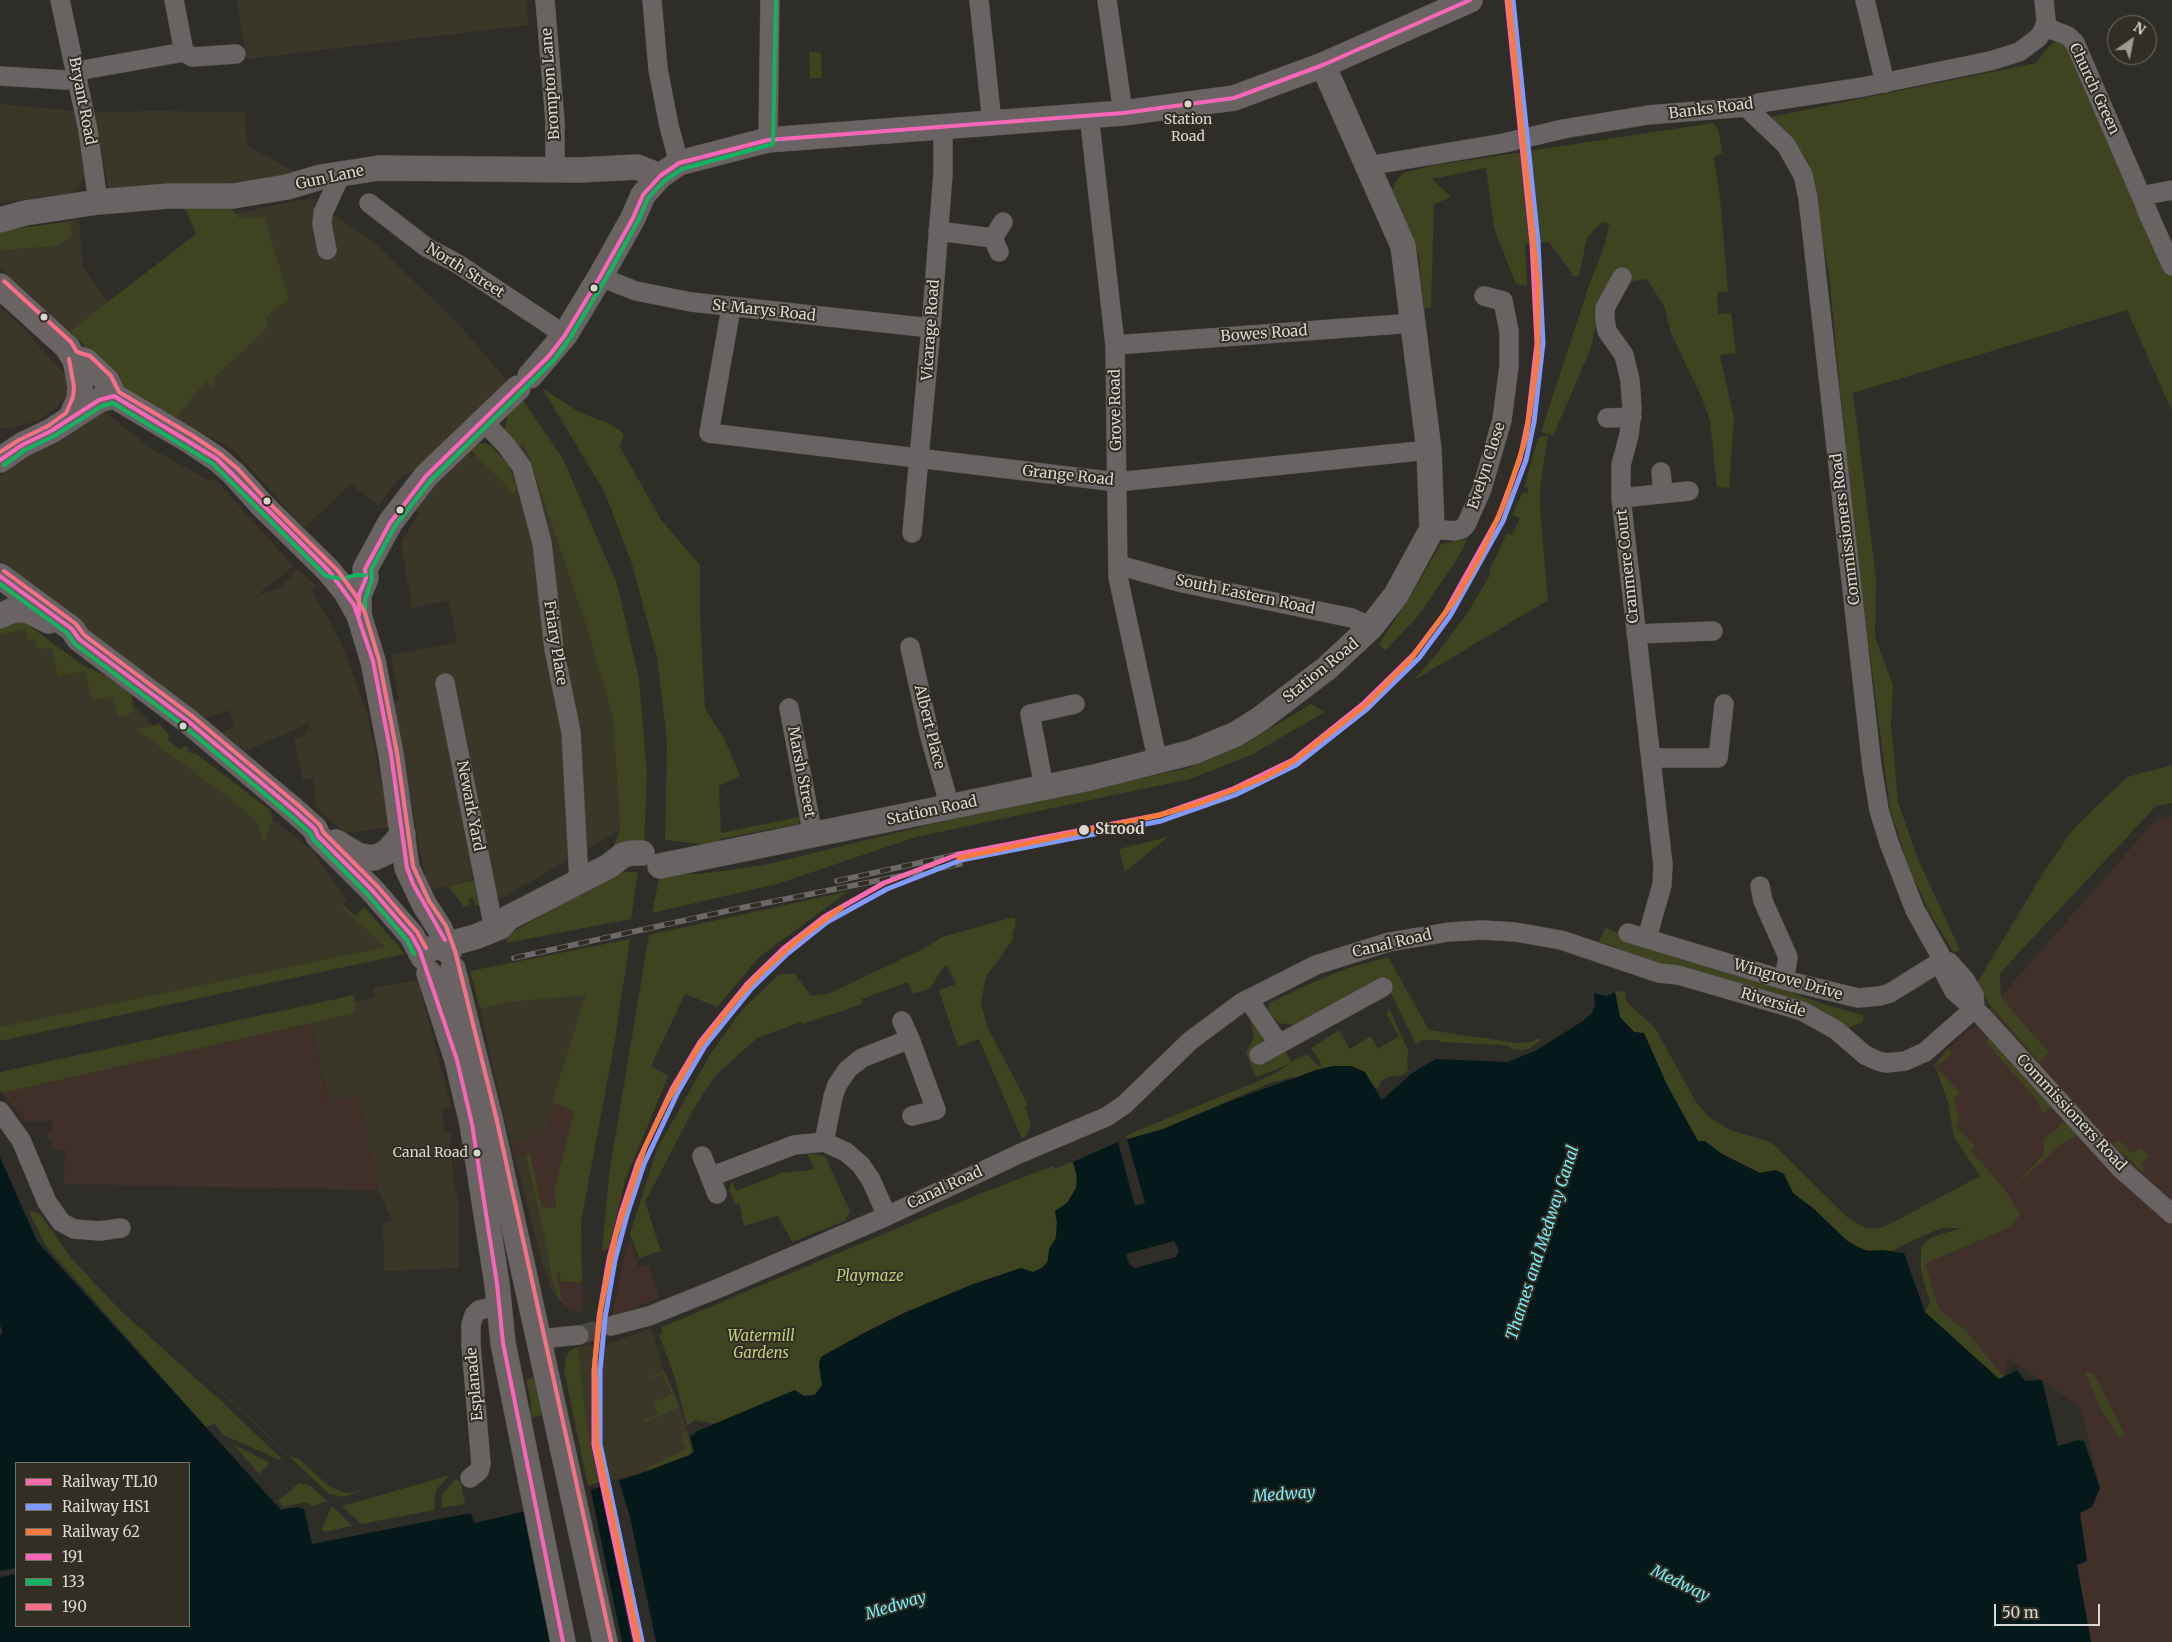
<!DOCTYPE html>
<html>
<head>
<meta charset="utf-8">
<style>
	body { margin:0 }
	#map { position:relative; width:2172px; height:1642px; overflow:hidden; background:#2e2d28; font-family:Merriweather,serif }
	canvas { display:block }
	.legend { position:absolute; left:15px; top:1462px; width:175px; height:165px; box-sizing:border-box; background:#322e24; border:1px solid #747169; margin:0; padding:6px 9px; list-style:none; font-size:15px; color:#d8d6d0 }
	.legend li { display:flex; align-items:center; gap:10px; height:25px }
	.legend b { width:25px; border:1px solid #747169 }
	.north { position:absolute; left:2107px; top:15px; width:50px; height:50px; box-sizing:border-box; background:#322e24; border:1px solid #747169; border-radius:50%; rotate:33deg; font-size:14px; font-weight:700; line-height:20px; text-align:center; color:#d8d6d0 }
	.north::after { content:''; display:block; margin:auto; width:18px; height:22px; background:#9c9b95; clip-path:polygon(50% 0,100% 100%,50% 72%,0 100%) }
	.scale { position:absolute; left:1994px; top:1604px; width:106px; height:22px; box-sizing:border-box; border:2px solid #d8d6d0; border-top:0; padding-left:6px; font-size:15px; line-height:18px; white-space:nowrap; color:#d8d6d0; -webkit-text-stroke:4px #322e24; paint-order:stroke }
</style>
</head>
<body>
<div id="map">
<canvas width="2172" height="1642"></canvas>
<ul class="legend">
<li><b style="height:6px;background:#f86bab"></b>Railway TL10</li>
<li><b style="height:6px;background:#8099ff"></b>Railway HS1</li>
<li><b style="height:6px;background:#f6793e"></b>Railway 62</li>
<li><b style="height:6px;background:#fa66b7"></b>191</li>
<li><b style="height:6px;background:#13b361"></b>133</li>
<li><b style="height:6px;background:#fb6d88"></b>190</li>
</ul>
<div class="north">N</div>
<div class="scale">50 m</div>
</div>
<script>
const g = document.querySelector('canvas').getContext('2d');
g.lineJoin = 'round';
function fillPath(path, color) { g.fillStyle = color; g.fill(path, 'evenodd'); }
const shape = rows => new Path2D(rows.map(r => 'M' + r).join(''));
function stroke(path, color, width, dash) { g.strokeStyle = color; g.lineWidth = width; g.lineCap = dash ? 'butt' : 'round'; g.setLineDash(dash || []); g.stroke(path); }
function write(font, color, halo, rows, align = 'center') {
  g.font = font + ' Merriweather,serif'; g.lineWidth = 4; g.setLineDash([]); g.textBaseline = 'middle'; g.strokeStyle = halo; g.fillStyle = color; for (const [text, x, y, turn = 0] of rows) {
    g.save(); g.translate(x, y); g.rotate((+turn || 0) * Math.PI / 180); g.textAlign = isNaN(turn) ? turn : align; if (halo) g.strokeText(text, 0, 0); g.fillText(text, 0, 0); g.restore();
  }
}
fillPath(shape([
	[237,0,526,0,528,25,247,59],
	[0,104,75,111,84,176,79,188,71,193,0,203],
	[156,111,245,112,247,146,296,172,276,178,252,181,109,190,94,112],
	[311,198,377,245,461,327,509,383,411,472,398,479,379,506,351,484,304,528,235,451,177,418,194,395,228,215],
	[79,220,83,268,108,302,70,331,0,269,0,252,5,250,57,246,72,235,71,221],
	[0,307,22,327,66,376,69,382,68,393,57,407,39,420,11,429,0,428],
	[104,411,150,448,210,481,214,478,293,566,256,596,282,587,297,569,316,586,312,591,341,642,367,712,390,827,345,833,315,807,316,802,313,778,303,780,294,739,306,735,305,731,310,729,308,724,245,751,222,732,235,727,229,710,205,718,57,610,0,565,0,476,5,472,5,467,61,442,76,429],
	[524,442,588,631,613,718,620,830,500,899,490,889,475,879,432,889,426,881,395,720,395,700,399,700,391,655,457,643,449,600,412,608,401,543,419,513,415,510,440,477,466,452,494,462],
	[25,630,120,693,136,707,197,775,211,774,310,848,347,900,342,906,385,947,0,1027,0,635],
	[418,980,451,1106,442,1109,445,1133,450,1133,453,1176,459,1206,458,1268,384,1271,383,1225,392,1220,378,1190,358,1095,329,1103,310,1023,355,1013,353,1003,374,997,373,988],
	[584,994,587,995,561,1281,582,1283,582,1311,577,1311,563,1304,552,1291,542,1261,502,1108,480,1009,508,1002],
	[651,1328,664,1371,682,1413,692,1451,689,1455,639,1474,599,1482,586,1421,578,1347,611,1343]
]), '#3b3728');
fillPath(shape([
	[2172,816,2172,1642,2091,1642,2077,1565,2087,1561,2080,1513,2100,1488,2080,1406,2008,1358,2004,1377,1968,1333,1939,1309,1925,1264,2011,1227,2002,1186,1971,1151,1975,1146,1955,1125,1943,1080,1932,1065,1956,1041,1974,1027,2154,822],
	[310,1023,328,1102,358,1094,378,1190,64,1184,65,1150,52,1149,52,1139,47,1139,47,1131,51,1130,52,1121,25,1121,2,1093],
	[552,1102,574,1110,555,1188,561,1281,582,1283,582,1311,570,1309,562,1302,530,1154,515,1157,512,1142,536,1136,536,1134,546,1132],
	[631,1242,639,1268,648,1265,660,1297,612,1318,626,1245]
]), '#41302a');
fillPath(shape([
	[2056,41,2070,48,2172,275,2172,411,2127,310,1853,393,1876,579,1875,637,1893,685,1891,724,1898,802,1917,857,1960,950,1954,953,1931,915,1910,871,1890,809,1853,526,1829,275,1808,161,1770,117,2036,63,2048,47],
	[809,51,821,53,822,78,810,78],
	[1713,123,1719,131,1722,153,1714,157,1720,198,1728,292,1717,293,1718,314,1731,313,1736,353,1720,355,1734,419,1729,488,1717,487,1710,421,1701,396,1671,333,1665,308,1647,279,1623,283,1623,265,1601,301,1591,348,1553,436,1541,432,1588,288,1605,244,1609,224,1602,222,1587,237,1579,276,1572,276,1571,272,1549,242,1525,244,1527,286,1516,284,1494,228,1486,168,1432,179,1451,197,1434,204,1431,308,1424,309,1419,257,1407,225,1392,196,1394,184,1403,173,1430,166],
	[231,206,238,218,264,217,289,299,266,317,268,327,214,378,214,388,207,381,194,395,177,418,174,418,127,390,70,331,196,234,185,208],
	[71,221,72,235,57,246,5,250,0,252,0,231],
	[542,388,579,412,612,425,624,434,620,447,662,521,700,565,700,613,705,709,724,738,740,776,719,786,721,833,799,817,800,820,798,824,720,839,720,846,665,840,667,741,657,657,632,564,605,493],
	[523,400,563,459,617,584,639,679,647,773,644,847,612,849,620,830,613,718,588,631,524,443,517,447,504,432,508,415],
	[1548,435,1540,487,1540,509,1548,600,1413,681,1439,651,1466,615,1489,577,1491,566,1507,533,1512,535,1520,518,1512,515,1523,492,1527,493,1528,491,1528,488,1524,487,1538,438],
	[484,443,490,445,508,465,517,487,514,493,508,492,509,490,504,483,470,450,478,444],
	[1468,539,1454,564,1418,616,1385,651,1379,644,1411,595,1441,544],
	[23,621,82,665,111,678,132,694,133,711,128,715,118,717,113,696,92,700,85,671,58,676,52,648,37,649,35,640,28,640,25,630,0,635,0,623],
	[1311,704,1325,712,1251,755,1190,779,916,837,777,884,652,913,660,873,700,874,764,865,982,812,1189,768,1243,745],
	[160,724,170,736,168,740,180,750,184,746,189,748,187,751,193,754,194,752,271,811,273,816,266,839,263,840,257,822,244,809,136,729],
	[2172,765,2172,803,2156,806,2000,973,2001,998,2049,1053,2040,1062,1990,1005,1977,983,2043,873,2074,828,2127,777],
	[1168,837,1125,872,1119,849],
	[618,872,638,872,631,919,506,943,509,934],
	[474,880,483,888,485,905,475,905,473,898,469,898,469,906,464,907,448,886],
	[849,891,759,957,717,1007,685,994,651,1066,668,1076,625,1181,609,1248,602,1251,609,1175,649,935],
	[343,905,356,916,364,907,405,954,0,1041,0,1027,385,947,341,906],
	[1010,918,1015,918,1016,925,1012,933,1014,938,986,977,981,1002,987,1026,1028,1105,1025,1107,1031,1125,1026,1136,1022,1139,979,1039,958,1047,939,990,956,984,946,964,929,989,913,994,908,982,862,999,863,1004,802,1024,801,1022,757,1038,715,1076,693,1110,645,1202,661,1251,639,1258,630,1234,657,1149,711,1053,741,1011,778,975,794,973,811,996,830,993,923,949,942,937],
	[1605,928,1833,1007,1863,1015,1863,1022,1846,1029,1634,956,1611,945,1599,942],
	[630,939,615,1040,581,1222,582,1283,561,1281,560,1272,556,1273,562,1302,558,1298,551,1274,545,1238,526,1155,530,1154,542,1208,556,1207,555,1188,574,1111,552,1102,586,995,508,1002,480,1009,470,971],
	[1388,957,1429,1030,1516,1043,1530,1042,1540,1038,1541,1040,1529,1049,1523,1050,1511,1049,1509,1046,1500,1045,1442,1042,1438,1040,1423,1040,1416,1044,1390,991,1327,1007,1293,1025,1279,1023,1268,1012,1268,1006,1271,1002,1309,984,1345,969],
	[1625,991,1626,1001,1655,1028,1696,1102,1709,1117,1730,1130,1764,1140,1774,1145,1849,1219,1866,1228,1879,1228,1888,1225,1980,1176,1954,1137,1948,1103,1935,1066,1948,1048,1952,1053,1936,1067,1960,1093,1954,1099,1959,1120,1955,1125,1975,1146,1971,1151,2002,1186,2020,1214,2011,1227,1925,1264,1939,1309,1968,1333,2004,1377,1999,1379,1925,1312,1930,1303,1921,1270,1921,1248,1927,1240,1935,1236,1962,1228,1942,1228,1911,1241,1892,1251,1864,1250,1849,1242,1814,1209,1793,1193,1784,1174,1776,1170,1760,1173,1722,1154,1705,1141,1698,1141,1667,1085,1644,1033,1634,1032,1620,1017,1615,992],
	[354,995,355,1013,2,1093,0,1090,0,1072],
	[1385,1000,1409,1052,1407,1056,1408,1070,1403,1075,1388,1077,1381,1081,1379,1087,1373,1088,1294,1080,1292,1077,1270,1083,1163,1129,1127,1139,1127,1135,1256,1082,1274,1074,1290,1064,1256,1077,1246,1053,1254,1037,1249,1016,1264,1035,1264,1043,1285,1050,1291,1062,1307,1054,1318,1066,1322,1065,1311,1048,1339,1030,1350,1049,1371,1036,1378,1049,1399,1036,1386,1013,1389,1011],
	[1988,1038,2049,1100,2051,1106,2048,1110,2043,1113,2040,1109,2037,1100,1986,1042],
	[2060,1123,2067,1123,2077,1135,2061,1144,2013,1188,2044,1154,2044,1139,2057,1129],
	[2119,1140,2131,1153,2141,1148,2149,1156,2142,1162,2144,1173,2113,1144],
	[807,1153,825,1156,850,1211,845,1221,792,1242,778,1216,744,1226,739,1203,735,1204,729,1190,732,1181,736,1191,782,1173,810,1170,814,1168],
	[1071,1162,1073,1163,1076,1171,1076,1188,1067,1203,1055,1211,1057,1228,1055,1240,1049,1249,1047,1263,1039,1270,1029,1272,1020,1268,971,1285,892,1319,833,1350,821,1357,819,1361,822,1385,814,1395,804,1396,795,1390,715,1424,695,1420,687,1426,675,1378,659,1335,662,1333,662,1327,974,1196,1053,1166,1055,1169],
	[28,1210,40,1214,72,1259,119,1309,223,1403,282,1459,280,1460,223,1435,215,1424,206,1427,46,1246],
	[137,1318,230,1399,291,1457,299,1459,330,1487,346,1493,362,1491,342,1497,329,1494,229,1399],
	[578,1347,586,1421,599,1482,588,1486,564,1370,566,1357,571,1350],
	[664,1371,680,1407,644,1423,643,1420,658,1414,653,1403,672,1394,662,1374,648,1380,647,1378],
	[2085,1372,2094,1374,2125,1435,2119,1438,2106,1415,2104,1416],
	[539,1376,547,1414,529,1418,531,1403,526,1379],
	[687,1430,692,1451,689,1455,647,1471,648,1467,687,1449,681,1436],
	[233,1444,270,1463,259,1474],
	[450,1475,436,1490,434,1510,361,1524,342,1506],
	[456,1479,461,1483,465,1504,441,1508,443,1493],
	[299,1483,310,1485,327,1501,313,1506,305,1502,284,1507,278,1501],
	[331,1507,333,1507,352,1526,324,1532,322,1529]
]), '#3e4420');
fillPath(shape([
	[1615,992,1620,1017,1634,1032,1644,1033,1667,1085,1698,1141,1705,1141,1722,1154,1760,1173,1776,1170,1784,1174,1793,1193,1814,1209,1846,1240,1858,1247,1868,1251,1883,1250,1904,1253,1925,1312,1999,1379,2017,1370,2025,1381,2042,1380,2058,1446,2079,1440,2084,1441,2100,1488,2092,1507,2080,1513,2087,1561,2077,1565,2091,1642,0,1642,0,1577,16,1574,16,1626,189,1626,189,1463,16,1463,16,1568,0,1571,0,1335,3,1333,0,1325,0,1157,37,1241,281,1510,297,1507,304,1509,312,1544,471,1513,474,1523,479,1522,522,1512,639,1474,690,1455,694,1452,690,1436,695,1434,695,1432,795,1390,804,1396,815,1395,822,1385,819,1365,821,1357,864,1333,906,1312,971,1285,1021,1268,1033,1272,1042,1268,1048,1261,1049,1249,1056,1238,1057,1222,1055,1211,1067,1203,1076,1188,1077,1177,1073,1162,1118,1142,1163,1129,1233,1100,1319,1069,1333,1066,1351,1066,1365,1072,1382,1100,1412,1073,1436,1059,1508,1062,1537,1050,1583,1021,1592,1013,1595,1004,1594,993,1606,996]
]), '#05191b');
fillPath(shape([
	[1127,1139,1145,1203,1135,1206,1118,1142],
	[1174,1241,1179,1251,1176,1257,1135,1268,1129,1264,1126,1254],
	[618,1478,630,1517,656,1642,632,1642,599,1483],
	[590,1486,622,1642,550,1642,523,1509]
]), '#2e2d28');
stroke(shape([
	[579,1335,611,1326]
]), '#484641', 19, [19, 9]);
const minor = shape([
	[60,0,88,130,98,202],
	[174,0,184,52],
	[545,0,555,121,555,168],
	[652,0,658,69,669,126,679,163],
	[979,0,992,123],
	[1107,0,1123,113],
	[1865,0,1885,83],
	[2045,27,2068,36,2075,43,2151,219],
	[77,71,184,52,192,57,236,54],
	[0,76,66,80,78,77],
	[1746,107,1786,145,1803,175,1808,198,1872,767,1879,810,1889,843,1915,910,1943,960,1942,966,1944,972,1954,991,1982,1016,2121,1169,2172,1214],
	[1089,114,1115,345,1118,577,1158,763],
	[768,140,770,0],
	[1367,166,1504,143,1563,129,1648,115,1746,107,1759,103,1863,87,1990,61,2019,52,2038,38,2044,29,2046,20,2044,0],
	[2141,196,2172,190],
	[369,203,426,247,458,264,565,335],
	[2146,209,2172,266],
	[938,231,993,238],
	[327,250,322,224,323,213,341,174],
	[999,252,993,238,1003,222],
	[600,277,636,291,691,302,931,328],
	[1622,277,1605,308,1605,320,1607,331,1624,355,1630,380,1632,410,1629,435,1621,465,1621,498,1663,865,1662,885,1647,938],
	[731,308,709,433,1117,482,1429,450],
	[1115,345,1414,323],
	[1607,418,1632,417],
	[483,421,506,445,522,467,542,543,554,649,571,732,579,881],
	[1661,472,1663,493],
	[1621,498,1689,491],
	[1432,529,1455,531,1462,529,1466,525,1482,489,1502,420,1509,366,1509,331,1503,301,1484,296],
	[912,533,931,328,943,174,943,127],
	[1118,565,1183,583,1352,618,1371,627],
	[1636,634,1713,631],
	[910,647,930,737,950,807],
	[445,683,494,929],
	[789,708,813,836],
	[1651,758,1718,758,1724,704],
	[1044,787,1030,714,1075,704],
	[1760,886,1763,901,1788,957,1784,980],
	[1628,933,1784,980,1858,998,1880,996,1890,993,1943,960],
	[1943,960,1949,962,1965,980,1974,995,1975,1008],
	[1248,999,1279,1044,1383,987],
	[902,1021,910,1039],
	[1259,1055,1279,1044],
	[0,1111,21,1140,47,1202,61,1222,74,1229,100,1231,121,1228],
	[824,1142,833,1097,837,1085,848,1069,862,1058,910,1039,936,1110,912,1116],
	[702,1156,717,1194],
	[710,1177,794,1145,824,1142,846,1152,861,1165,871,1180,887,1216],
	[611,1326,649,1316,719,1288,887,1216,1021,1153,1106,1117,1124,1105,1190,1041,1241,1003,1316,965,1389,942,1449,932,1482,930,1515,932,1561,940,1659,973,1678,975,1802,1011,1836,1030,1865,1055,1878,1061,1886,1063,1905,1061,1925,1052,1975,1008],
	[539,1339,579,1335],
	[470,1478,479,1471,481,1464,471,1345,471,1325,474,1315,479,1310,499,1305]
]);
const major = shape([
	[0,220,25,213,98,202,169,196,233,196,287,187,321,177,379,168,579,170,637,167,660,176],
	[0,286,67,347,73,357,86,361,107,381,114,396,190,441,217,459,234,474,262,505,329,571,346,592,359,615,373,661,391,754,407,868,424,904,440,929,449,952],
	[530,376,565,335,600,277,633,218,643,195,660,176,679,163,768,140,1123,113,1234,98,1323,65,1470,0],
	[71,417,79,399,80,387,75,358],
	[0,460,22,445,51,431,99,400,114,396],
	[0,576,72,629,79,639,188,721,295,811,315,829,318,836,372,890,412,936,423,957],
	[359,615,359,595,366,578,365,569,390,523,426,476,518,388],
	[0,616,13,610,27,610,49,621],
	[336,842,359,856,374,858,387,852,403,834],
	[660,866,1090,778,1193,752,1236,734,1260,719,1327,668,1371,627,1396,595,1432,529,1429,450,1403,246,1323,65],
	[430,949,475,937,500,927,508,918,609,866,623,855,632,853,642,853],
	[453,969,491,1122,605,1642],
	[429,973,457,1060,472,1124,497,1284,503,1343,563,1642]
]);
stroke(minor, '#4c4b47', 20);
stroke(major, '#4c4b47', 26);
stroke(minor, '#6a6364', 19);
stroke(major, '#6a6364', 25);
const rail = shape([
	[837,881,959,854],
	[514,958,736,909,960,864]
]);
stroke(rail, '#6e6969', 5.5);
stroke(rail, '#322e24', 4, [11]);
stroke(shape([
	[114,396,217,459,329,571,354,605,373,661,391,754,407,868,413,884,445,940],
	[0,460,22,445,51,431,99,400,114,396],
	[0,576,72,629,79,639,188,721,295,811,315,829,318,836,372,890,412,936,420,951,457,1060,472,1124,497,1284,503,1343,563,1642],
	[359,615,359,595,366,578,365,569,390,523,426,476,549,356,565,335,600,277,633,218,643,195,660,176,679,163,768,140,1123,113,1234,98,1323,65,1470,0]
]), '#fa66b7', 4);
stroke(shape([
	[4,465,25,450,54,436,102,406,113,403,213,464,326,576,342,579,356,575,365,575],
	[0,584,67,633,75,644,184,726,291,816,310,833,314,840,367,894,407,940,414,954],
	[611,1641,497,1121,455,951,446,926,429,901,413,866,397,753,379,660,365,614,365,600,372,579,371,570,395,526,431,480,554,360,570,338,605,280,638,221,648,198,664,181,682,169,773,144,776,0]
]), '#13b361', 4);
stroke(shape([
	[4,281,71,342,77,352,90,356,111,376,119,392,193,436,220,454,238,469,267,501,338,571,356,596,365,613,379,660,397,753,413,866,429,901,446,926,455,951,497,1121,611,1641],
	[0,452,19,440,48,426,66,413,73,397,74,387,69,359],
	[4,571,76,624,84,635,192,716,299,806,320,825,323,832,377,886,417,932,426,948]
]), '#fb6d88', 4);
stroke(shape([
	[636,1642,594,1445,594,1371,599,1317,609,1259,621,1213,638,1162,672,1089,700,1042,747,984,783,949,824,917,884,883,959,854,1159,815,1233,789,1293,760,1363,704,1414,654,1445,613,1498,518,1520,459,1528,421,1537,343,1532,243,1507,0]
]), '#f86bab', 5);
stroke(shape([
	[642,1641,600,1444,600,1371,605,1318,615,1260,627,1215,644,1164,678,1092,705,1046,752,988,787,954,827,922,887,889,961,860,1161,821,1235,795,1296,765,1367,709,1419,658,1450,616,1503,521,1526,460,1534,422,1543,343,1538,242,1513,0]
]), '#8099ff', 5);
stroke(shape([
	[959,858,1160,815,1201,803,1266,777,1294,761,1367,704,1411,659,1457,597,1481,555,1505,502,1526,438,1538,357,1538,284,1509,1],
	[639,1642,597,1443,595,1361,601,1308,616,1235,645,1147,667,1102,698,1048,735,1001,762,972,800,938,841,908]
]), '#f6793e', 5);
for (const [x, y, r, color] of [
	[1188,104,4.5,"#d8d6d0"],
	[594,288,4.5,"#d8d6d0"],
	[44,317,4.5,"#d8d6d0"],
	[267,501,4.5,"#d8d6d0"],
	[400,510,4.5,"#d8d6d0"],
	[183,726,4.5,"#d8d6d0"],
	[1084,830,6,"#d8d6d0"],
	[477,1153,4.5,"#d8d6d0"]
]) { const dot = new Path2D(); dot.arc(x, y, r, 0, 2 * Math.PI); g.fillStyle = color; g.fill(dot); stroke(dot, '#322e24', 2); }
write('14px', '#d8d6d0', '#322e24', [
	["Station",1188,120],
	["Road",1188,137],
	["Canal Road",468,1153,"right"]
]);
write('15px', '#d8d6d0', '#322e24', [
	["Brompton Lane",551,84,-94],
	["Church Green",2094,89,65],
	["Bryant Road",82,101,79],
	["Banks Road",1711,109,-7],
	["Gun Lane",330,178,-12],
	["North Street",465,271,32],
	["St Marys Road",764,311,6],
	["Vicarage Road",931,330,-86],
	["Bowes Road",1264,334,-4],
	["Grove Road",1116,410,-91],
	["Evelyn Close",1487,466,-72],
	["Grange Road",1068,476,6],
	["Commissioners Road",1846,529,-97],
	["Cranmere Court",1628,566,-96],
	["South Eastern Road",1245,595,12],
	["Friary Place",555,643,81],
	["Station Road",1321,671,-39],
	["Albert Place",929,727,76],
	["Marsh Street",801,772,79],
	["Newark Yard",470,806,79],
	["Station Road",932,811,-12],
	["Canal Road",1392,944,-13],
	["Wingrove Drive",1788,980,16],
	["Riverside",1773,1003,17],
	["Commissioners Road",2071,1113,47],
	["Canal Road",945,1188,-25],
	["Esplanade",475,1384,-95]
]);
write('bold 15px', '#d8d6d0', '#322e24', [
	["Strood",1095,830]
], 'left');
write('italic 15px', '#bece7c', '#322e24', [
	["Playmaze",870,1277],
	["Watermill",761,1337],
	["Gardens",761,1354]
]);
write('italic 16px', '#77ecf8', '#322e24', [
	["Thames and Medway Canal",1543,1243,-72],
	["Medway",1284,1495,-4],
	["Medway",1680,1584,26],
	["Medway",896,1606,-17]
]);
</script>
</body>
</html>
